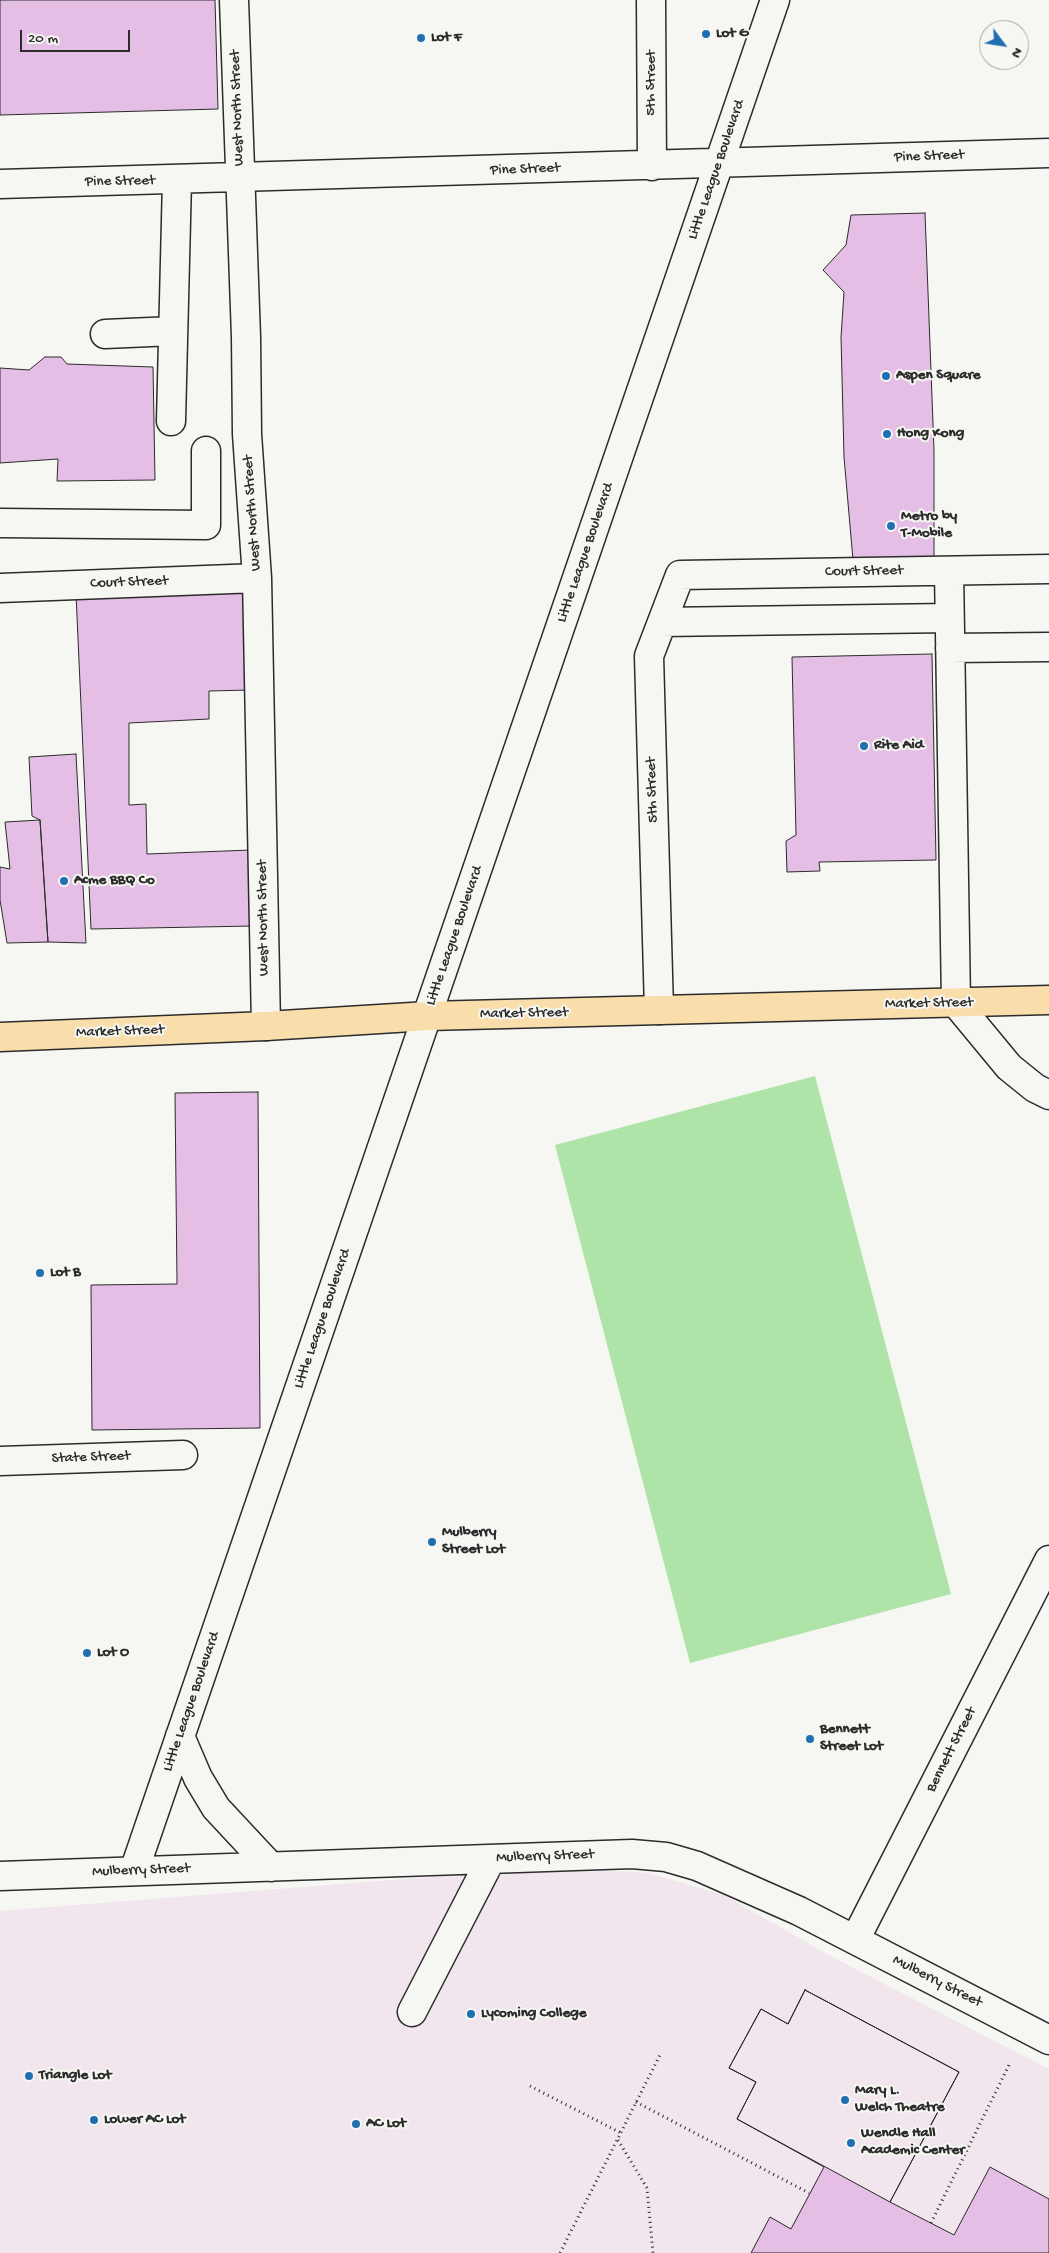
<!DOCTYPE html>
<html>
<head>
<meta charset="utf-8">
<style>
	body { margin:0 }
	#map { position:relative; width:1049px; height:2253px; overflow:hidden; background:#f6f6f2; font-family:"Gochi Hand",sans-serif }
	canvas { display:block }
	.north { position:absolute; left:979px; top:20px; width:50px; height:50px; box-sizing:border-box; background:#f6f6f2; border:1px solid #a5a5a2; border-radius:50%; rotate:121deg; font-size:14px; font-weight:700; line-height:20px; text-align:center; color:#2b2b2b }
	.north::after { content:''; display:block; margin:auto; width:18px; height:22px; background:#1f6fb2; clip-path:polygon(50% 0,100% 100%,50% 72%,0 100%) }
	.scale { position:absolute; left:20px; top:30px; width:110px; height:22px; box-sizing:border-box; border:2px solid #2b2b2b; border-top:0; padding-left:6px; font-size:15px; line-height:18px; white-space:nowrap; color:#2b2b2b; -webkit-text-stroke:4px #f6f6f2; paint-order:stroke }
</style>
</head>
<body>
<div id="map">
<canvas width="1049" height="2253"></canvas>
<div class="north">N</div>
<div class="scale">20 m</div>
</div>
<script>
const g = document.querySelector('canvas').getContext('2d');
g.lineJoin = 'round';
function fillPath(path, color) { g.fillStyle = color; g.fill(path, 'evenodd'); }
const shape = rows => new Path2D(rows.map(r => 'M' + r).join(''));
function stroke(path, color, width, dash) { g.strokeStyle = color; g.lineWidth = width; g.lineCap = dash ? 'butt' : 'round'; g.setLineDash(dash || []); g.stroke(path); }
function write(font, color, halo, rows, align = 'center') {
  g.font = font + ' "Gochi Hand",sans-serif'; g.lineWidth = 4; g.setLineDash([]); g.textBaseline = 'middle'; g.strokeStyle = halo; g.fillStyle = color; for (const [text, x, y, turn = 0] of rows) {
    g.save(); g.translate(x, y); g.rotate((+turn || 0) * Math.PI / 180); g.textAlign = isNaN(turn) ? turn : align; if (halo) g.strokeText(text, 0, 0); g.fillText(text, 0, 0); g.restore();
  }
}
fillPath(shape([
	[556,1867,648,1873,724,1895,836,1959,1049,2069,1049,2253,0,2253,0,1911]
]), '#f1e5ee');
fillPath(shape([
	[815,1076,951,1594,690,1663,555,1145]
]), '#aee4a7');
const building = shape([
	[0,0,215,0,218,109,0,115,0,0],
	[925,213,934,450,934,561,853,560,844,457,841,337,844,292,823,270,846,245,851,215,925,213],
	[45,357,61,357,67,364,153,367,155,480,57,481,58,459,0,463,0,368,29,370,45,357],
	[252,586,250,690,209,691,209,719,129,723,129,805,146,804,147,854,251,850,254,926,91,929,76,594,252,586],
	[932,654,936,860,819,862,820,871,787,872,786,841,796,835,792,657,932,654],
	[76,754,86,943,48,942,40,820,32,816,29,757,76,754],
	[40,820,48,942,7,943,0,900,0,867,10,869,5,822,40,820],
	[258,1092,260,1428,92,1430,91,1285,177,1284,175,1093,258,1092],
	[805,1990,959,2072,890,2202,737,2119,756,2082,729,2068,761,2009,788,2024,805,1990],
	[805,1990,959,2072,890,2202,954,2235,990,2167,1049,2199,1049,2253,751,2253,770,2217,791,2229,824,2167,737,2119,756,2082,729,2068,761,2009,788,2024,805,1990]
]);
fillPath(building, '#e5bee6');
stroke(building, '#2b2b2b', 1);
const minor = shape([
	[234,0,246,337,247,434,257,578,266,1026],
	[651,0,652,166],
	[0,184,1049,153],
	[105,334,173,331],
	[171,421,177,180],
	[0,523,206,525,206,451],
	[949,571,956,1003,1009,1067,1035,1088,1049,1095],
	[0,588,257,578],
	[662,622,949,618],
	[950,648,1049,647],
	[659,1010,649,656,680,575,1049,569],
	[0,1461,183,1455],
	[180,1736,198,1778,216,1808,271,1867],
	[134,1871,775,0],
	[0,1876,632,1854,666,1857,697,1866,799,1911,1049,2040],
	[855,1940,1049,1560],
	[412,2012,491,1859]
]);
const major = shape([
	[0,1037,266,1026,428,1016,1049,1000]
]);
stroke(minor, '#2b2b2b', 31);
stroke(major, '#2b2b2b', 31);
stroke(shape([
	[530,2086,621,2133],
	[636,2102,809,2193],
	[618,2140,647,2188,653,2253],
	[931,2223,1009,2065],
	[560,2253,661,2053]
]), '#2b2b2b', 3, [1, 4]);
stroke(minor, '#f6f6f2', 28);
stroke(major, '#f9deab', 28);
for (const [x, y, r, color] of [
	[706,34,5,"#1f6fb2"],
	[421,38,5,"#1f6fb2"],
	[886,376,5,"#1f6fb2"],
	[887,434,5,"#1f6fb2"],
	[891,526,5,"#1f6fb2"],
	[864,746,5,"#1f6fb2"],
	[64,881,5,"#1f6fb2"],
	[40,1273,5,"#1f6fb2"],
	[432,1542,5,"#1f6fb2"],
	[87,1653,5,"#1f6fb2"],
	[810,1739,5,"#1f6fb2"],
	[471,2014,5,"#1f6fb2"],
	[29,2076,5,"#1f6fb2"],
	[845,2100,5,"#1f6fb2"],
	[94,2120,5,"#1f6fb2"],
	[356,2124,5,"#1f6fb2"],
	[851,2143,5,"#1f6fb2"]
]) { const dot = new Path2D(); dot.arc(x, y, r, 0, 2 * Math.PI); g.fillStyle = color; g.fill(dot); stroke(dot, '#f6f6f2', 2); }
write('bold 15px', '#2b2b2b', '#f6f6f2', [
	["Lot G",716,34],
	["Lot F",431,38],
	["Aspen Square",896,376],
	["Hong Kong",897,434],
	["Metro by",901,517],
	["T-Mobile",901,534],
	["Rite Aid",874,746],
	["Acme BBQ Co",74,881],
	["Lot B",50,1273],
	["Mulberry",442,1533],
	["Street Lot",442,1550],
	["Lot O",97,1653],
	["Bennett",820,1730],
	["Street Lot",820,1747],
	["Lycoming College",481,2014],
	["Triangle Lot",39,2076],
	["Mary L.",855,2091],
	["Welch Theatre",855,2108],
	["Lower AC Lot",104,2120],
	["AC Lot",366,2124],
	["Wendle Hall",861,2134],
	["Academic Center",861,2151]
], 'left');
write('15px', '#2b2b2b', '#f6f6f2', [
	["5th Street",652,83,-90],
	["West North Street",238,108,-92],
	["Pine Street",929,157,-2],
	["Pine Street",525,170,-2],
	["Little League Boulevard",717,170,-71],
	["Pine Street",120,182,-1],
	["West North Street",253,513,-94],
	["Little League Boulevard",586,553,-71],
	["Court Street",864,572,-1],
	["Court Street",129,583,-2],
	["5th Street",653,790,-92],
	["West North Street",264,918,-91],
	["Little League Boulevard",455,936,-71],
	["Market Street",929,1004,-1],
	["Market Street",524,1014,-1],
	["Market Street",120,1032,-2],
	["Little League Boulevard",323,1319,-71],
	["State Street",91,1458,-2],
	["Little League Boulevard",192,1702,-71],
	["Bennett Street",952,1750,-63],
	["Mulberry Street",545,1857,-2],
	["Mulberry Street",141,1871,-2],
	["Mulberry Street",937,1982,27]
]);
</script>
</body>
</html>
